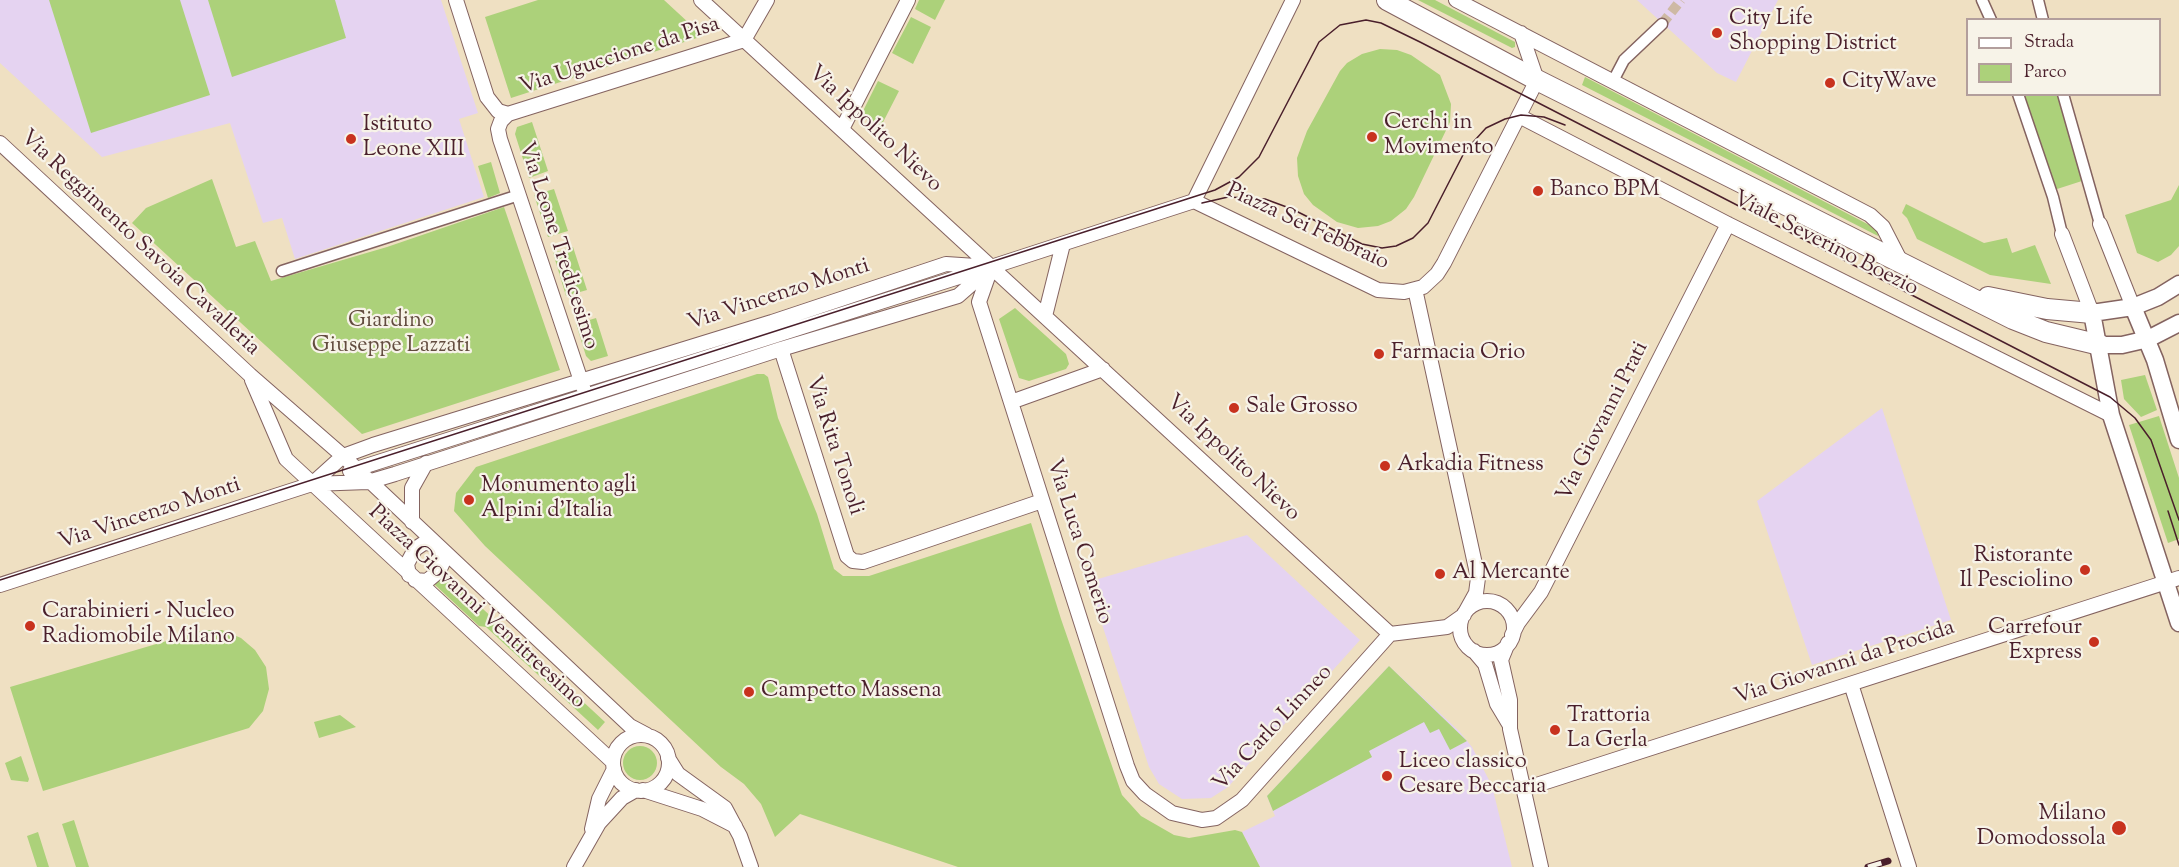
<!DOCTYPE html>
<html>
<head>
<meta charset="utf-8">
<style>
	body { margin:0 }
	#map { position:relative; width:2179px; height:867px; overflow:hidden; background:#efe0c2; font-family:"Sorts Mill Goudy",serif }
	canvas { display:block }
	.legend { position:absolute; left:1966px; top:18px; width:195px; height:78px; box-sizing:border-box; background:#f7f3e8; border:2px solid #b29e9c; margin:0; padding:8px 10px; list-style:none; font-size:18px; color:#4a1f2b }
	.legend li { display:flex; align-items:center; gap:12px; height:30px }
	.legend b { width:30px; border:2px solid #b29e9c }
</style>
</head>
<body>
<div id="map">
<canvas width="2179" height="867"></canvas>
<ul class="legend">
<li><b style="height:8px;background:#fff"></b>Strada</li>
<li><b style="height:16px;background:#acd17a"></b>Parco</li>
</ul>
</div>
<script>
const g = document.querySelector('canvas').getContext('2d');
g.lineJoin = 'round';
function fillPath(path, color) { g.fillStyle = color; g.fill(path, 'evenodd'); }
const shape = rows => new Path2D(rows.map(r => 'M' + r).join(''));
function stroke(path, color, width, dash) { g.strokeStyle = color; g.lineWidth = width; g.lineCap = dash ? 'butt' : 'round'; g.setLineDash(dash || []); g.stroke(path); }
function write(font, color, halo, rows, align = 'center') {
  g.font = font + ' "Sorts Mill Goudy",serif'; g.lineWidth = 4.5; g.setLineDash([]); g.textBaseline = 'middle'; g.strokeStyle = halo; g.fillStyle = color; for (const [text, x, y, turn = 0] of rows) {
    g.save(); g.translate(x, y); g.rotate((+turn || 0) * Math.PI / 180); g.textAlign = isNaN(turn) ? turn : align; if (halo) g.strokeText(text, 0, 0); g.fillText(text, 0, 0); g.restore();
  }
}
fillPath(shape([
	[0,0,441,0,478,113,459,119,484,197,295,259,282,218,263,223,230,123,102,157,0,63],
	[1637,0,1778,0,1736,82,1717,73],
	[1882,408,1951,620,1812,665,1757,501],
	[1247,535,1360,640,1228,787,1211,798,1182,799,1159,784,1149,767,1088,582],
	[1389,666,1459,731,1472,747,1492,786,1512,867,1260,867,1242,832,1275,816,1267,796]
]), '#e5d3f1');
fillPath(shape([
	[49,0,180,0,210,95,91,133],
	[208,0,335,0,346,38,232,77],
	[538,0,664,0,703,36,511,98,485,17],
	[919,0,945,0,935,20,915,9],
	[1418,0,1435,0,1515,42,1515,47,1512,48],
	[911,17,931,27,913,64,892,53],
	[1380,49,1397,50,1411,55,1440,75,1451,104,1450,122,1414,197,1406,209,1391,221,1378,226,1358,228,1337,222,1313,205,1304,194,1298,176,1297,158,1307,131,1340,71,1347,63,1362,54],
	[1585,77,1877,229,1878,236,1582,85],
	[878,81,899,91,879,130,861,115],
	[2023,95,2058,95,2085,180,2054,190],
	[532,122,548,171,529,178,515,134,517,127],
	[491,162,500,193,488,198,478,166],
	[212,179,236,247,255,241,271,281,387,247,504,207,560,370,362,434,132,223,146,208],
	[2179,185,2179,246,2171,255,2158,262,2137,253,2125,215,2171,200],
	[554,189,568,231,548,237,534,195],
	[1906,204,1984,243,2007,238,2012,253,2035,245,2051,284,1990,275,1917,239,1907,218,1902,213],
	[573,247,587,290,566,296,553,253],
	[1015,308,1066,354,1069,364,1066,369,1029,381,1019,378,999,319],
	[596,318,608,356,591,361,586,356,576,324],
	[757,374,764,374,768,377,778,418,817,514,834,569,843,576,869,576,1031,523,1061,619,1122,795,1141,816,1174,835,1189,838,1235,830,1242,832,1260,867,958,867,800,814,775,837,761,804,744,784,721,767,485,546,454,511,456,493,476,467],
	[2145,375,2157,410,2141,417,2124,399,2121,380],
	[2159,416,2179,478,2179,539,2168,543,2129,425],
	[443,572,605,722,598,730,486,627,479,626,433,583],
	[204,630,222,630,241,638,255,650,266,667,269,689,263,711,249,728,43,791,10,687],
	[1389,666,1467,741,1450,750,1439,729,1430,733,1424,722,1369,751,1372,757,1273,811,1267,796],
	[340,715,356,727,319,738,314,722],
	'623 763a17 17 0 1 1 34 0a17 17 0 1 1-34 0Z',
	[21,756,29,779,28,782,11,780,5,763],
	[74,820,89,867,76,867,62,824],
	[38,832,49,867,37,867,27,836]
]), '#acd17a');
stroke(shape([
	[1662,24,1681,0]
]), '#ceb9a4', 10, [10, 5]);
const pedestrian = shape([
	[1982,0,1991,20],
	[2038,0,2043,20],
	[1613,81,1624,60,1662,24],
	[2018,94,2053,197,2062,234],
	[2063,94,2100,224],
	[282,271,519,195]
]);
const minor = shape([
	[456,0,487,97,498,111,508,114],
	[701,0,1390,634],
	[1456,0,1870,215,1883,227,1901,262],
	[744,40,767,0],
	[1519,116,1728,224,2111,415],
	[842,129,908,0],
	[0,143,250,375,343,456,630,726,647,735],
	[1194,201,1378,290,1404,292,1423,287,1437,274,1444,263,1537,80,1521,33],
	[1194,201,1293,0],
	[2100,224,2133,307],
	[2062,234,2092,313],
	[991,268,979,302,1127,766,1133,781,1145,794,1172,813,1202,820,1216,818,1242,800,1390,634],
	[1415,289,1478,578,1476,593,1466,611],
	[1045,316,1063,244],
	[781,349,847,556,853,561,863,562,1042,501],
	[252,380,286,459,613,762],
	[583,387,500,139,498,129,501,121,508,114,744,40],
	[1011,402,1103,369],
	[350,471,984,269],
	[312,484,343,456,373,445,772,322,946,264,991,267,1194,201],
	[412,522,412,488,426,463],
	[409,575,407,564,415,549,424,543,436,544],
	[415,580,427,581,439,571,444,560,441,549],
	[0,585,312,484,368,482,395,474,781,349,958,296,991,267],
	'1460 628a27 27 0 1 1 54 0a27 27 0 1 1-54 0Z',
	[1390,634,1447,627,1464,615],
	[1512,635,1518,623,1541,592,1728,224],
	[1508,643,1501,660,1510,700,1510,729,1541,867],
	[1474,651,1485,664,1497,704,1509,724],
	[1851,684,1909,867],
	'613 763a28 28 0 1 1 56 0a28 28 0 1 1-56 0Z',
	[668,758,678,774,725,808,740,836,751,867],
	[1524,789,2179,578],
	[643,790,702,809,735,826],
	[592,829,599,799,614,769],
	[574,867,599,823,622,798,636,790]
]);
const tertiary = shape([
	[2179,284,2158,297,2133,307,2092,313,2111,415,2179,623],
	[2133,307,2155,360,2179,440],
	[2100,345,2122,345,2148,339,2179,323]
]);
const secondary = shape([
	[1387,0,1537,80,2013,319,2046,332,2100,345],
	[1988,297,2047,309,2092,313]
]);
stroke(pedestrian, '#846360', 13);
stroke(minor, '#846360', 16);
stroke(tertiary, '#846360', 19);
stroke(secondary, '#846360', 22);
stroke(pedestrian, '#fff', 10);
stroke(minor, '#fff', 14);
stroke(tertiary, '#fff', 16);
stroke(secondary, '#fff', 20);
stroke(shape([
	[1202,203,1228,197,1265,199,1292,209,1362,244,1382,248,1396,246,1413,238,1428,223,1465,151,1486,128,1505,119,1521,115,1544,117,1565,125],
	[2168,511,2179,545],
	[0,580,1215,190,1239,177,1259,157,1319,42,1340,25,1366,20,1381,23,1420,42,2110,397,2135,418,2151,440,2179,520]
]), '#4a1f2b', 1.5);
const rail = shape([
	[1868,867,1888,861]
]);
stroke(rail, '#4a1f2b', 7);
stroke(rail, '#f7f3e8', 4.5, [14]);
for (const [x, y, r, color] of [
	[1717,33,6,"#c8321e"],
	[1830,83,6,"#c8321e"],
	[1372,137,6,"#c8321e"],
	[351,139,6,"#c8321e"],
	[1538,191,6,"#c8321e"],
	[1379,354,6,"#c8321e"],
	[1234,408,6,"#c8321e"],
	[1385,466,6,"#c8321e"],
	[469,500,6,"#c8321e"],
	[2085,570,6,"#c8321e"],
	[1440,574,6,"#c8321e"],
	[30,626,6,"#c8321e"],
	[2094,642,6,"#c8321e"],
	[749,692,6,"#c8321e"],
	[1555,730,6,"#c8321e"],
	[1387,776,6,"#c8321e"],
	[2119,828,8,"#c8321e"]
]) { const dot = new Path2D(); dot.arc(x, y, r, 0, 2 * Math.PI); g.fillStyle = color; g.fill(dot); stroke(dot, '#f7f3e8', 2); }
write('22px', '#4a1f2b', '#f7f3e8', [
	["City Life",1729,20],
	["Shopping District",1729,45],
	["CityWave",1842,83],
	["Cerchi in",1384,124],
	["Movimento",1384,149],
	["Istituto",363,126],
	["Leone XIII",363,151],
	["Banco BPM",1550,191],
	["Farmacia Orio",1391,354],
	["Sale Grosso",1246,408],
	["Arkadia Fitness",1397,466],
	["Monumento agli",481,487],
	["Alpini d'Italia",481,512],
	["Ristorante",2073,557,"right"],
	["Il Pesciolino",2073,582,"right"],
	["Al Mercante",1452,574],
	["Carabinieri - Nucleo",42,613],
	["Radiomobile Milano",42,638],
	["Carrefour",2082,629,"right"],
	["Express",2082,654,"right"],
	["Campetto Massena",761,692],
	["Trattoria",1567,717],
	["La Gerla",1567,742],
	["Liceo classico",1399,763],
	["Cesare Beccaria",1399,788],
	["Milano",2106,815,"right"],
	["Domodossola",2106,840,"right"]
], 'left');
write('22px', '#4a1f2b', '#f7f3e8', [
	["Via Uguccione da Pisa",620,57,-18],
	["Via Ippolito Nievo",874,130,43],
	["Piazza Sei Febbraio",1307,228,25],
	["Via Reggimento Savoia Cavalleria",139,244,43],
	["Viale Severino Boezio",1825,245,27],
	["Via Leone Tredicesimo",557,246,72],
	["Via Vincenzo Monti",779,296,-18],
	["Via Giovanni Prati",1604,422,-63],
	["Via Rita Tonoli",833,446,72],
	["Via Ippolito Nievo",1232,459,43],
	["Via Vincenzo Monti",150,515,-18],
	["Via Luca Comerio",1078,542,72],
	["Piazza Giovanni Ventitreesimo",476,608,43],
	["Via Giovanni da Procida",1845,664,-18],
	["Via Carlo Linneo",1274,729,-47]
]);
write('22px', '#624c3f', '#f7f3e8', [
	["Giardino",391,322],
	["Giuseppe Lazzati",391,347]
]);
</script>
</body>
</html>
